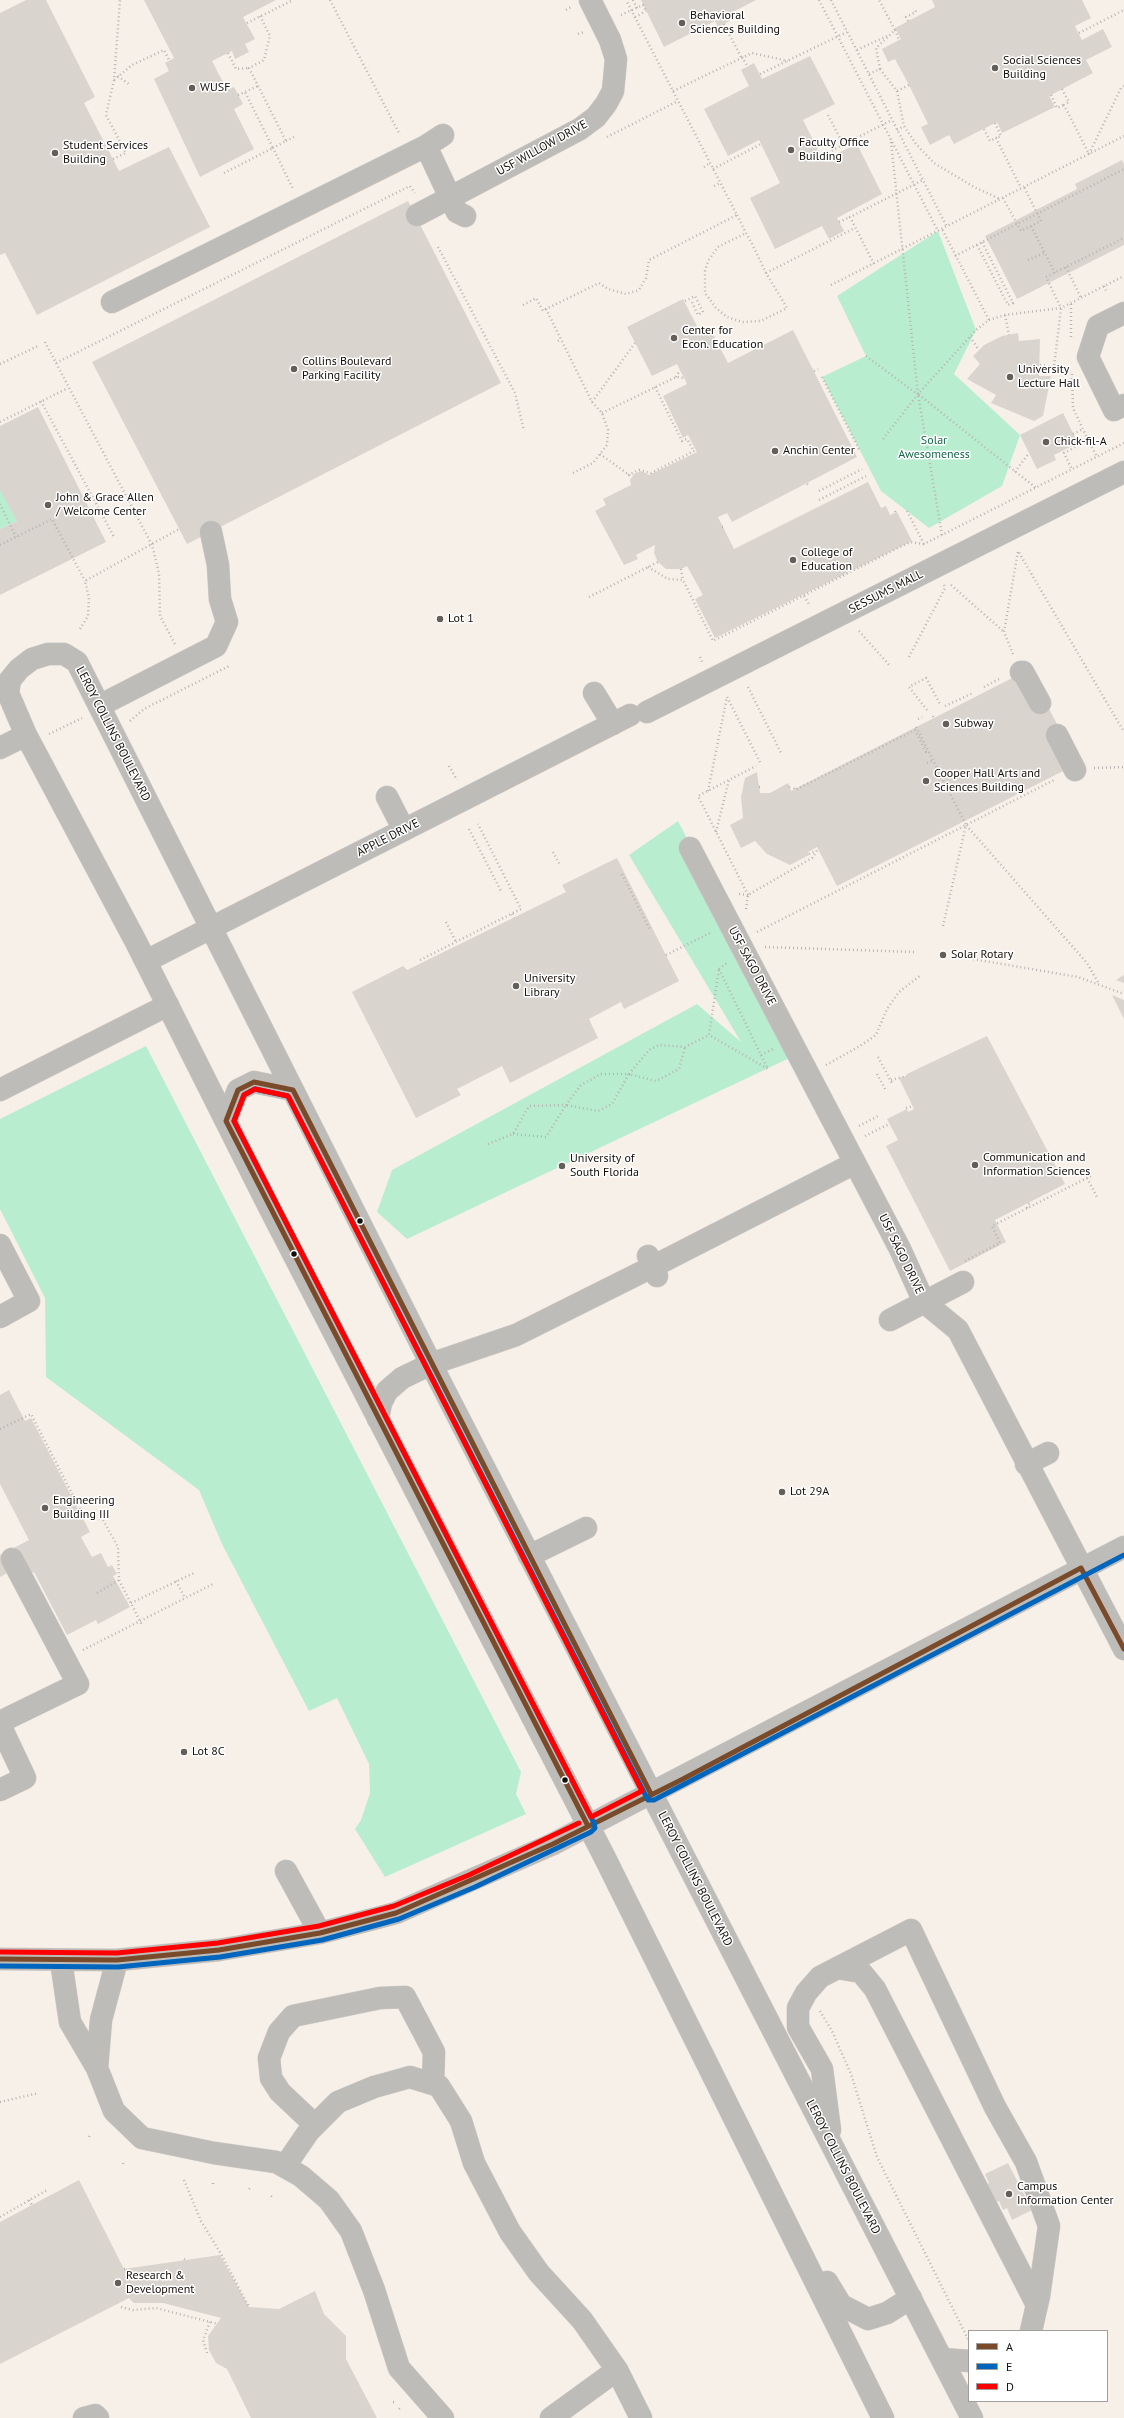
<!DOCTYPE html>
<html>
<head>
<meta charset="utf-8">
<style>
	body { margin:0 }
	#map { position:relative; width:1124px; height:2418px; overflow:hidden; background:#f7f0e9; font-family:"PT Sans",sans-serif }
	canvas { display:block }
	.legend { position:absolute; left:968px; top:2330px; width:140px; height:72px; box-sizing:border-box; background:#fff; border:1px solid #a19f9d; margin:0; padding:5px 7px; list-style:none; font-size:12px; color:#150f0a }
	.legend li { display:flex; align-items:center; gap:8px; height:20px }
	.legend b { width:20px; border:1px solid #a19f9d }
</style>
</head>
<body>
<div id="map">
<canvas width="1124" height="2418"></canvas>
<ul class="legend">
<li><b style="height:5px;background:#7a4b2a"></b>A</li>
<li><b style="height:5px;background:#0065bd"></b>E</li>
<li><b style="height:5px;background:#f00"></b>D</li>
</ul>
</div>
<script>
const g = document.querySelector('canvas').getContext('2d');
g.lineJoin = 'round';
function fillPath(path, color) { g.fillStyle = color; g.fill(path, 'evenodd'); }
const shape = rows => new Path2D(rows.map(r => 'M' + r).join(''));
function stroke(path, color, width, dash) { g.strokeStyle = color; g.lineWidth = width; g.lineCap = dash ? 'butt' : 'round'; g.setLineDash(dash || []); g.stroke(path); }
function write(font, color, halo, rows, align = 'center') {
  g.font = font + ' "PT Sans",sans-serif'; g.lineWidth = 3; g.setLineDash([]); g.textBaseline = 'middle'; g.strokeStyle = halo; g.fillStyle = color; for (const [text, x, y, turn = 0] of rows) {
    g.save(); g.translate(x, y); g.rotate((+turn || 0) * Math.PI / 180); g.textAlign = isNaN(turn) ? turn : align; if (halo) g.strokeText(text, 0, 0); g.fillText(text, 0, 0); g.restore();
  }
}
fillPath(shape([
	[938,231,976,330,954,374,1020,435,1002,486,929,528,881,491,822,377,866,356,837,296],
	[1,489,17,521,0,529,0,490],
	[678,821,798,1054,407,1239,377,1212,392,1170,697,1004,741,1042,629,855],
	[146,1046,521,1772,516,1794,526,1814,385,1877,355,1829,361,1820,370,1793,369,1764,337,1698,309,1711,222,1544,199,1490,46,1377,45,1298,0,1209,0,1119]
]), '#b8edd0');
fillPath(shape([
	[26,0,46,0,95,97,84,103,119,171,169,147,210,227,37,315,5,253,0,255,0,13],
	[144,0,276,0,243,17,255,39,245,44,249,52,235,59,232,51,212,61,227,90,234,87,243,104,234,109,254,149,200,177,154,79,169,71,165,63,174,58],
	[641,0,756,0,727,15,730,21,718,27,715,21,664,47],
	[932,0,1082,0,1091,18,1075,26,1082,40,1103,29,1112,47,1086,60,1093,73,1049,96,1055,107,1002,133,997,122,954,144,949,135,930,145,921,127,928,124,909,85,895,59,888,62,882,49,901,39,895,28,935,7],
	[810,56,835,104,803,120,823,160,857,144,882,194,837,218,844,231,829,239,822,226,775,249,750,198,780,183,761,144,759,140,728,156,704,109,749,86,741,70,754,63,762,79],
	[1122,160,1124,164,1124,245,1017,299,985,236,1077,189,1075,184],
	[408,201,501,383,187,544,92,362],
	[683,299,700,332,710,328,728,363,793,330,857,457,732,522,727,513,718,517,734,549,868,482,881,508,886,506,890,515,897,512,912,541,715,638,695,599,703,595,687,566,681,569,666,569,658,562,654,553,655,545,636,555,638,559,624,565,595,511,606,505,603,499,631,485,630,480,634,474,641,471,649,475,697,452,688,435,683,438,663,396,687,384,677,364,652,376,627,327],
	[1018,333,1019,341,1040,339,1039,376,1051,376,1043,416,1034,421,991,403,996,395,967,379,980,364,973,356,984,345,1002,336],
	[38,407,106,542,0,595,0,529,17,521,0,490,0,426],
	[1063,413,1078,443,1054,455,1056,460,1037,469,1020,435],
	[1020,674,1045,701,1061,732,1069,768,837,886,817,847,808,852,809,855,790,865,767,854,755,841,741,848,730,825,743,818,741,797,745,778,757,772,760,793,770,793,788,783,791,791],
	[617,858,679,981,624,1009,621,1002,589,1019,598,1038,510,1083,502,1066,457,1089,461,1095,416,1118,352,992,403,966,407,970,566,892,562,885],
	[1124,975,1124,983,1116,980],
	[1112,995,1124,1000,1124,1019],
	[987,1036,1065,1184,995,1220,1006,1242,950,1271,886,1146,898,1140,887,1119,907,1109,908,1112,914,1109,899,1078,907,1076,907,1074,930,1063],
	[9,1390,25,1421,31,1418,90,1532,81,1537,92,1557,101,1553,108,1567,112,1565,117,1574,113,1576,130,1607,98,1624,96,1620,67,1635,34,1572,29,1574,24,1564,0,1577,0,1555,29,1540,0,1484,0,1395],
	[1008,2163,1032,2210,1012,2220,1007,2208,1003,2210,999,2201,980,2211,971,2192,989,2183,985,2174],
	[79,2180,124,2269,220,2255,249,2307,279,2309,315,2291,324,2314,346,2336,346,2359,377,2418,251,2418,227,2369,216,2363,209,2350,208,2336,221,2318,163,2303,134,2303,129,2298,0,2364,0,2222]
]), '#dad4ce');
const minor = shape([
	[443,135,426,146,457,212,465,216],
	[417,215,580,129,596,117,606,104,613,91,616,59,610,40,590,0],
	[112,302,426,146],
	[1124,313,1098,326,1088,357,1114,410,1124,405],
	[1021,672,1023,672,1040,703],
	[594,693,613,724],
	[99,706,216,646,227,622,220,599,218,565,211,532],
	[647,712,1124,472],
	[1057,735,1075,770],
	[0,748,26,735],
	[387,797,404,830],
	[690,848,900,1249,924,1302,958,1330,1124,1649],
	[146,961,630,715],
	[0,1090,168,1005],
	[226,1121,238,1090,254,1082,293,1090],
	[0,1245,29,1301,0,1317],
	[657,1276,654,1266,855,1163],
	[890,1320,963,1282],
	[378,1419,381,1403,387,1391,402,1378,431,1364,516,1335,654,1266,648,1256],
	[1026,1464,1048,1453],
	[529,1556,586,1528],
	[0,1722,78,1684,12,1559],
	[0,1725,25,1778,0,1790],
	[286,1871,320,1933],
	[0,1959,117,1960,219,1950,320,1933,396,1913,553,1844,1124,1547],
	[61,1961,70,2022,97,2068,114,2111,142,2138,214,2153,276,2162,301,2176,329,2200,351,2231,374,2290,399,2368,443,2418],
	[837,1968,861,1972,875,1989,1037,2305],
	[97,2068,101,2020,117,1960],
	[315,2125,280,2092,271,2078,269,2058,279,2032,293,2016,380,1998,405,1997,434,2052,433,2084],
	[830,2130,822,2069,798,2027,798,2008,806,1993,820,1977,911,1930,995,2107,1026,2162,1049,2226,1039,2296,1031,2331],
	[285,2166,309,2131,338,2102,374,2087,410,2077,439,2086,461,2121,474,2163,510,2232,539,2273,582,2320,617,2370,551,2418],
	[827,2282,841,2305,868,2319,887,2313,911,2298],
	[942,2359,969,2361],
	[617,2370,641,2418],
	[84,2418,95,2415,98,2418],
	[883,2418,603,1854,269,1207,136,942,26,735,8,693,10,680,19,669,32,659,48,654,64,654,77,662,431,1364,972,2418]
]);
stroke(minor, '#d2ccc6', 23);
stroke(shape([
	[330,0,400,135],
	[633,0,637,8],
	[819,0,938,231],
	[831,0,947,227],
	[566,10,571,7],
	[621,15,643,5,646,11],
	[260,16,270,36,264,60,249,68,286,141,273,148,293,189],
	[635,17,646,11],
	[908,21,906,17,916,12,914,8],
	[247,23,293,0],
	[724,24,741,57],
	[895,30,899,40],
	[1079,33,1124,10],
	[578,34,584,32],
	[857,50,887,36],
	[228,53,236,69,249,68],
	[742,57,748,67],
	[880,69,897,91,909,85],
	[760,74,847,32],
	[869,74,880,69,876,48,895,30,879,0],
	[118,76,130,85],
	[114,80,132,65,164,50,169,60],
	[1062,89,1069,102,1064,105,1089,154],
	[673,91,752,53,788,61],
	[897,91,904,126,916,144,934,163,974,187,1000,199],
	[238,95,258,86],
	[1051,95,1057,108,1064,105],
	[828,115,843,144],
	[995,123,1001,136,996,138],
	[984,129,990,141,996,138,1021,188],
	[897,130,904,126],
	[607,137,678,101],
	[286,141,294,137],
	[891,142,918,394],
	[1089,154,1121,88,1124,86],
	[821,156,892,120],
	[113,159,126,153,106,115,114,80,120,0],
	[704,167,710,163],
	[713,169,761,144],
	[224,173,273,148,245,92],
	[714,186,720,183],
	[1003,198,1021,231,1041,221,1024,187],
	[737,215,746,233,751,242,754,248,766,273,787,308,761,321,742,322,727,317,716,308,705,293,705,271,708,261,718,247,746,233],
	[839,222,850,217],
	[1031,226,1055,273],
	[977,245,1008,305,1013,303,982,242],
	[438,247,515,393,524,431],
	[955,256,1124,169],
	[1028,260,1044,253],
	[874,264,850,217,923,180],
	[1066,267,1081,298],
	[766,273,855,228],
	[831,285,1124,136],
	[1104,286,1107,293],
	[685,301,695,296,703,312,698,315,692,302],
	[1071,304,1071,337],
	[523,305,536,298,543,311,546,309],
	[1005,315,1009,335],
	[989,320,1005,315,1061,308,1124,276],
	[970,337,979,350],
	[558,341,561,339],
	[45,342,152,545,159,573,160,616,175,644],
	[866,356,917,394],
	[56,363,410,186,415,193],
	[0,364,38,346],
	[1040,365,1054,367,1061,308,1046,277,1124,238],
	[814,371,818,369],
	[1072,374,1073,408,1088,440,1064,453,1072,470],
	[676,377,680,370],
	[822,377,860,451],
	[655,387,682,441,687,439,694,451],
	[41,401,114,537],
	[592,402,635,343],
	[602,413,676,377,684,378],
	[0,422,68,388],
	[1073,434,1083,429],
	[883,439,918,394,976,330,989,320,942,229],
	[1088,440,1097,457],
	[600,454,632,477],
	[1015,472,1029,453],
	[573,473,593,463,607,445,608,430,602,413,592,402,546,309,599,283,608,289,626,294,639,290,646,278,649,260,737,215,626,0],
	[628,475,639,470,651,473,696,450],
	[807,484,808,485],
	[819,491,862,469],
	[819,500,866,476],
	[0,504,16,537],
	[895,511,896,513],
	[907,511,924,544],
	[722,527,723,527],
	[942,535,918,394,1036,488],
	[0,545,52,519,85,581],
	[648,567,668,579,683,580,713,641,910,542,924,544,1124,443],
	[681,569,683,580],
	[951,585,1003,631],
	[804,596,810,606],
	[589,597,658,562],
	[80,629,88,616,89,598,85,581,179,529],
	[859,631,890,666],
	[1013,654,1004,632,1018,551,1124,732],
	[700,657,702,662],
	[909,657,945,588,944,585],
	[748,687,781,753],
	[984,687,1001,678],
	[945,706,973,693],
	[927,710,909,687,926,678,940,704],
	[933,716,934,718],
	[918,719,922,717],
	[130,721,144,709,231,665],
	[916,727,966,825],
	[49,734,82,718],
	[927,763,933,760],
	[449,766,457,780],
	[1094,768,1124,767],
	[759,787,760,787],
	[789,787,790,786],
	[794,788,795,790,915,730,926,752,928,751],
	[708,791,727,697,761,764],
	[469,829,502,893],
	[716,832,729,780],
	[553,852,560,865],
	[809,854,815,851],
	[622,874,650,930],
	[739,894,748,895],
	[748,895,698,796,756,766],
	[746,909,748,895,812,858,818,849],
	[512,914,514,918],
	[446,922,456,942],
	[943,926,966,825,1087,963,1099,984],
	[757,932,1056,779],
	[765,947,915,952],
	[666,955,712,932],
	[973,959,1078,977,1124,994],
	[420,960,521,909,478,824],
	[719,969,761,1055,768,1069,709,1035,719,969],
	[719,969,727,963],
	[761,1055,773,1049],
	[878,1057,893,1085],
	[826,1065,860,1046,876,1035,887,1009,899,992,921,975],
	[877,1074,885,1089],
	[891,1080,907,1076],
	[906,1108,913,1106],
	[859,1126,880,1115],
	[513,1134,546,1137,566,1105,598,1111,612,1104,629,1074,656,1081,679,1069,685,1047],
	[865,1136,889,1124],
	[488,1144,513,1134,529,1106,566,1105,581,1085,601,1074,629,1074,649,1050,659,1045,685,1047,709,1035],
	[1087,1178,1098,1199],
	[1027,1208,1030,1202],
	[965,1261,1000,1243,992,1226,1091,1176,1090,1173,1092,1171],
	[0,1429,31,1414,82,1513,103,1520,118,1547,119,1580,142,1625],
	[176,1581,185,1598],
	[97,1593,119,1580],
	[131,1603,194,1573],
	[83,1650,213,1584],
	[820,2011,832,2031,851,2074,877,2157,968,2339],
	[0,2102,39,2093],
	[89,2137,90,2135],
	[123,2164,124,2161],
	[184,2180,201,2221,221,2254,249,2307],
	[213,2184,213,2182],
	[249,2189,251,2187],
	[271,2196,273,2198],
	[29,2200,32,2205],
	[0,2217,47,2190],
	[184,2259,186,2260],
	[124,2269,125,2269],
	[121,2307,133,2310,156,2308,218,2324],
	[207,2353,203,2340,210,2322],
	[393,2402,395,2402],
	[399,2409,400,2408]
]), '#b8b4b1', 2.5, [1, 3]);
stroke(minor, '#bebcb9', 22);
stroke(shape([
	[588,1826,226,1121,238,1090,254,1082,293,1090,651,1794],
	[0,1959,117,1960,219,1950,320,1933,396,1913,553,1844,683,1779,1081,1568,1124,1649]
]), '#7a4b2a', 5);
stroke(shape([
	[0,1966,118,1967,220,1957,322,1940,399,1919,475,1887,591,1832,595,1828,594,1823,234,1121,244,1095,255,1089,288,1096,648,1800,654,1800,1124,1555]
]), '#0065bd', 5);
stroke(shape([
	[255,1089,288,1096,642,1791,591,1817,234,1121,244,1095,255,1089],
	[0,1952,117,1953,218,1943,319,1926,394,1906,469,1875,579,1823]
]), '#f00', 5);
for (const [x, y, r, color] of [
	[682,23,4,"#645e58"],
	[995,68,4,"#645e58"],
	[192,88,4,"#645e58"],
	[791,150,4,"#645e58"],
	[55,153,4,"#645e58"],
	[674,338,4,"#645e58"],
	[294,369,4,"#645e58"],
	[1010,377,4,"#645e58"],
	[1046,442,4,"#645e58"],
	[775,451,4,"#645e58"],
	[48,505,4,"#645e58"],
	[793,560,4,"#645e58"],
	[440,619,4,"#645e58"],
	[946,724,4,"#645e58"],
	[926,781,4,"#645e58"],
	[943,955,4,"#645e58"],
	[516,986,4,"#645e58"],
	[975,1165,4,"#645e58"],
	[562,1166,4,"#645e58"],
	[360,1221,3.5,"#150f0a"],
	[294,1254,3.5,"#150f0a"],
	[782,1492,4,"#645e58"],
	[45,1508,4,"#645e58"],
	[184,1752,4,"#645e58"],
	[565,1780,3.5,"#150f0a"],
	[1009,2194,4,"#645e58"],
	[118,2283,4,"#645e58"]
]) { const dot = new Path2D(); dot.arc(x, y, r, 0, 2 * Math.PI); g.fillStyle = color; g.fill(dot); stroke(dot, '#fff', 1.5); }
write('12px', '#150f0a', '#fff', [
	["Behavioral",690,16],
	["Sciences Building",690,30],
	["Social Sciences",1003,61],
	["Building",1003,75],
	["WUSF",200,88],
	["Faculty Office",799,143],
	["Building",799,157],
	["Student Services",63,146],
	["Building",63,160],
	["Center for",682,331],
	["Econ. Education",682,345],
	["Collins Boulevard",302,362],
	["Parking Facility",302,376],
	["University",1018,370],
	["Lecture Hall",1018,384],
	["Chick-fil-A",1054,442],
	["Anchin Center",783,451],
	["John & Grace Allen",56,498],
	["/ Welcome Center",56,512],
	["College of",801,553],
	["Education",801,567],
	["Lot 1",448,619],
	["Subway",954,724],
	["Cooper Hall Arts and",934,774],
	["Sciences Building",934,788],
	["Solar Rotary",951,955],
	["University",524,979],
	["Library",524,993],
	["Communication and",983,1158],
	["Information Sciences",983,1172],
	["University of",570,1159],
	["South Florida",570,1173],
	["Lot 29A",790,1492],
	["Engineering",53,1501],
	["Building III",53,1515],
	["Lot 8C",192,1752],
	["Campus",1017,2187],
	["Information Center",1017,2201],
	["Research &",126,2276],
	["Development",126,2290]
], 'left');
write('12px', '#150f0a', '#fff', [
	["USF WILLOW DRIVE",542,148,-29],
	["SESSUMS MALL",886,592,-27],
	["LEROY COLLINS BOULEVARD",113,734,63],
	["APPLE DRIVE",388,838,-27],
	["USF SAGO DRIVE",752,966,62],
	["USF SAGO DRIVE",901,1254,64],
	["LEROY COLLINS BOULEVARD",695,1879,63],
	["LEROY COLLINS BOULEVARD",843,2167,63]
]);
write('12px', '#146648', '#fff', [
	["Solar",934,441],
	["Awesomeness",934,455]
]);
</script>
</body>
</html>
